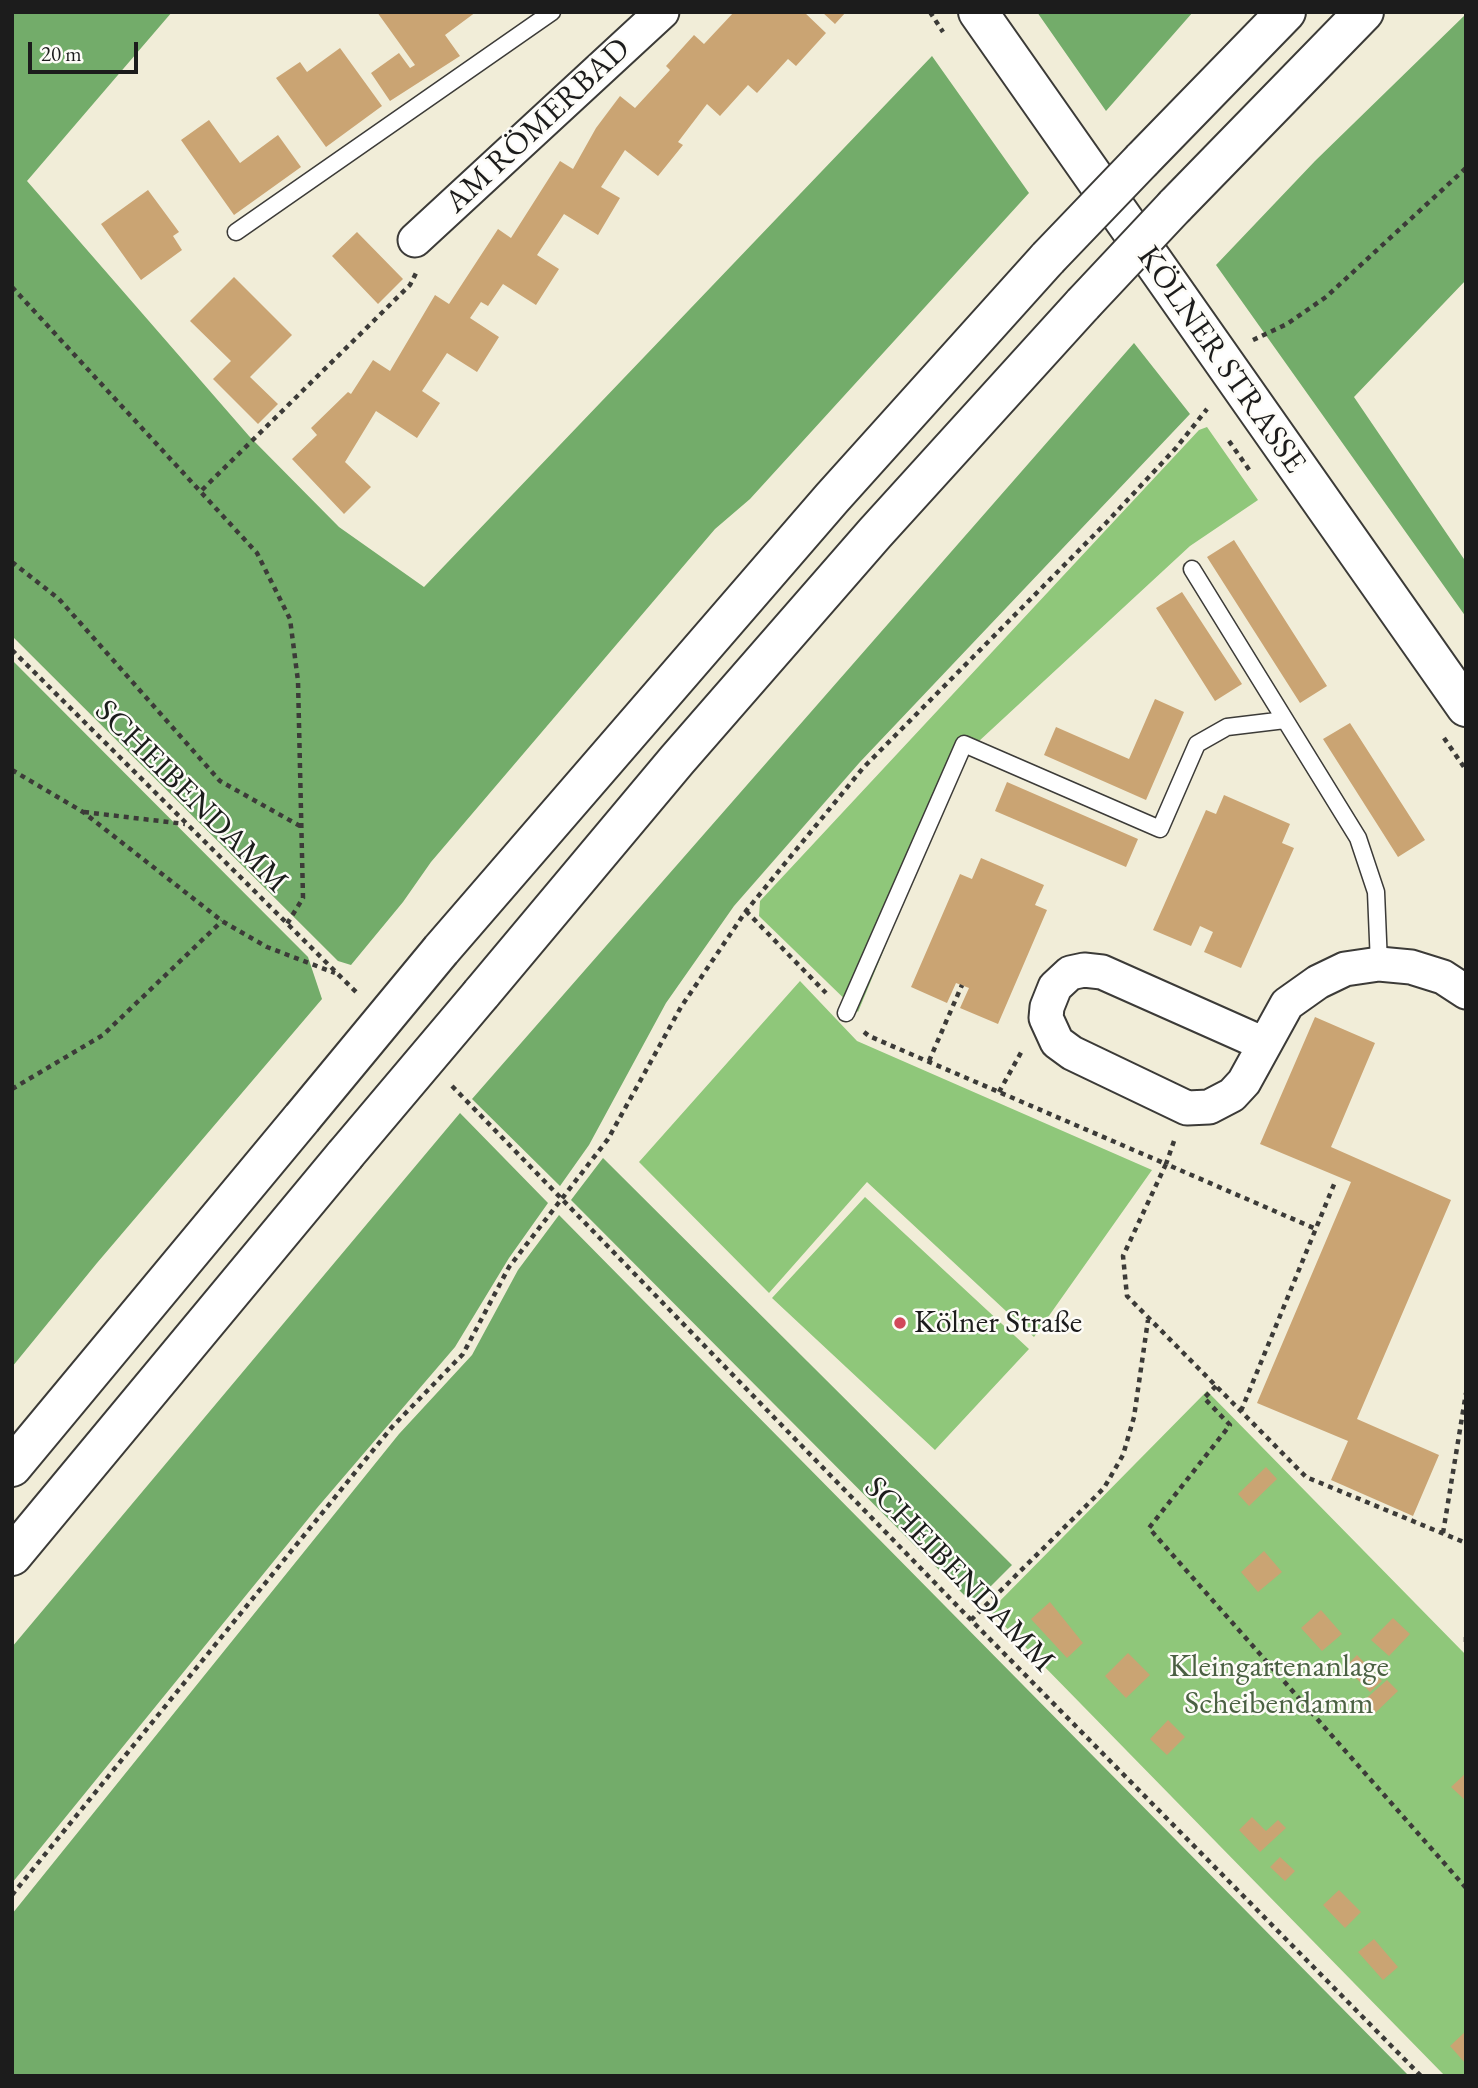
<!DOCTYPE html>
<html>
<head>
<meta charset="utf-8">
<style>
	body { margin:0 }
	#map { position:relative; width:1478px; height:2088px; overflow:hidden; background:#f1edd8; font-family:"EB Garamond",serif }
	canvas { display:block }
	.frame { position:absolute; inset:0; border:14px solid #1c1c1c; pointer-events:none }
	.scale { position:absolute; left:28px; top:42px; width:110px; height:32px; box-sizing:border-box; border:4px solid #1c1c1c; border-top:0; padding-left:9px; font-size:21px; line-height:24px; white-space:nowrap; color:#1c1c1c; -webkit-text-stroke:5px #fdfcf7; paint-order:stroke }
</style>
</head>
<body>
<div id="map">
<canvas width="1478" height="2088"></canvas>
<div class="frame"></div>
<div class="scale">20 m</div>
</div>
<script>
const g = document.querySelector('canvas').getContext('2d');
g.lineJoin = 'round';
function fillPath(path, color) { g.fillStyle = color; g.fill(path, 'evenodd'); }
const shape = rows => new Path2D(rows.map(r => 'M' + r).join(''));
function stroke(path, color, width, dash) { g.strokeStyle = color; g.lineWidth = width; g.lineCap = dash ? 'butt' : 'round'; g.setLineDash(dash || []); g.stroke(path); }
function write(font, color, halo, rows, align = 'center') {
  g.font = font + ' "EB Garamond",serif'; g.lineWidth = 5; g.setLineDash([]); g.textBaseline = 'middle'; g.strokeStyle = halo; g.fillStyle = color; for (const [text, x, y, turn = 0] of rows) {
    g.save(); g.translate(x, y); g.rotate((+turn || 0) * Math.PI / 180); g.textAlign = isNaN(turn) ? turn : align; if (halo) g.strokeText(text, 0, 0); g.fillText(text, 0, 0); g.restore();
  }
}
fillPath(shape([
	[1207,427,1258,500,1190,546,965,754,858,1012,759,916,760,901,1199,430],
	[800,981,857,1041,1152,1170,1034,1337,867,1182,769,1293,639,1162],
	[865,1197,1029,1349,935,1450,772,1298],
	[1207,1391,1466,1655,1466,2076,1445,2076,990,1611]
]), '#8fc77a');
fillPath(shape([
	[12,12,172,12,27,181,249,436,339,527,424,587,932,56,1029,193,750,499,715,529,431,862,403,902,351,965,338,961,12,636],
	[1037,12,1193,12,1106,111],
	[1466,14,1466,280,1354,397,1466,562,1466,617,1216,265,1315,161],
	[1134,343,1190,414,860,762,734,906,666,1003,589,1145,560,1186,472,1099],
	[12,660,308,957,322,999,97,1263,12,1367],
	[460,1113,548,1203,509,1258,455,1347,317,1508,12,1883,12,1647],
	[603,1158,1012,1565,973,1604,571,1200],
	[559,1215,1409,2076,12,2076,12,1914,399,1434,472,1355,518,1270]
]), '#73ac6a');
fillPath(shape([
	[377,12,476,12,445,35,460,56,390,101,371,73,399,53,410,68,415,65],
	[734,12,804,12,826,33,796,66,788,59,757,93,748,85,720,116,707,104,678,142,683,145,658,176,625,150,601,187,620,198,598,235,564,214,537,255,559,269,536,305,503,284,488,306,481,302,470,318,499,337,477,372,447,353,422,391,440,403,417,438,376,411,345,462,371,487,344,514,292,459,317,435,311,428,348,392,351,394,373,360,390,371,435,295,449,304,498,229,511,238,560,161,573,169,596,128,620,96,635,108,670,70,666,66,694,35,704,44],
	[822,12,846,12,835,24],
	[340,48,382,106,326,147,276,78,300,62,307,72],
	[209,120,240,163,278,135,301,167,234,215,181,140],
	[148,190,179,232,173,236,182,250,141,280,101,224],
	[357,232,403,279,378,304,332,256],
	[234,277,292,335,250,377,278,404,258,424,213,379,231,361,190,321],
	[1234,540,1327,686,1300,703,1207,557],
	[1182,592,1242,684,1215,701,1156,608],
	[1155,699,1184,712,1146,800,1044,755,1056,727,1129,759],
	[1350,723,1425,840,1398,857,1323,739],
	[1007,782,1138,839,1126,867,995,811],
	[1224,795,1290,824,1282,843,1294,848,1241,968,1204,952,1213,932,1200,926,1191,946,1153,930,1206,810,1216,814],
	[981,858,1044,885,1035,905,1047,910,998,1024,960,1008,969,988,956,983,947,1003,911,987,960,874,972,879],
	[1315,1017,1375,1043,1331,1147,1451,1200,1357,1419,1439,1455,1413,1516,1331,1480,1348,1441,1257,1403,1351,1182,1260,1144],
	[1266,1467,1277,1479,1249,1506,1238,1494],
	[1264,1551,1282,1572,1258,1592,1241,1572],
	[1050,1602,1083,1643,1067,1658,1031,1619],
	[1321,1610,1342,1634,1322,1651,1301,1628],
	[1393,1618,1410,1634,1389,1656,1371,1640],
	[1128,1653,1150,1675,1126,1698,1105,1676],
	[1357,1655,1382,1681,1370,1692,1345,1667],
	[1387,1680,1398,1691,1373,1715,1361,1703],
	[1168,1720,1185,1737,1167,1755,1150,1739],
	[1466,1773,1466,1801,1451,1787],
	[1252,1817,1266,1831,1278,1820,1286,1828,1260,1852,1239,1830],
	[1280,1857,1295,1871,1285,1881,1270,1867],
	[1339,1890,1361,1912,1345,1928,1323,1905],
	[1374,1939,1398,1967,1383,1980,1358,1952],
	[1466,2031,1466,2064,1450,2046]
]), '#caa473');
const lane = shape([
	[236,232,552,12],
	[1192,569,1358,838,1376,892,1379,964],
	[846,1013,964,744,1160,829,1197,744,1227,727,1285,720]
]);
const street = shape([
	[415,240,662,12],
	[1264,1044,1102,972,1084,970,1070,973,1055,987,1047,1007,1046,1018,1057,1042,1072,1053,1187,1108,1209,1107,1232,1095,1244,1082,1287,1004,1318,982,1345,969,1379,964,1411,967,1443,977,1466,992]
]);
const secondary = shape([
	[978,12,1466,707]
]);
const highway = shape([
	[1142,160,1286,12],
	[1175,206,1364,12],
	[441,950,832,498,1048,258],
	[481,994,677,760,875,533,1083,304],
	[12,1467,302,1118],
	[12,1556,345,1155]
]);
stroke(lane, '#3c3b38', 19);
stroke(street, '#3c3b38', 37);
stroke(secondary, '#3c3b38', 42);
stroke(highway, '#3c3b38', 42);
stroke(shape([
	[930,12,943,32],
	[12,287,257,553,290,619,298,681,303,898,287,924],
	[1253,340,1287,324,1326,297,1466,168],
	[1229,441,1250,471],
	[202,490,410,285,416,273],
	[12,562,59,599,220,781,300,826],
	[12,650,358,994],
	[1444,738,1466,770],
	[12,770,83,812,222,921,267,947,335,973],
	[84,812,185,824],
	[746,911,826,993],
	[864,1032,869,1036,1166,1164,1123,1256,1127,1296,1306,1477,1466,1543],
	[929,1061,962,985],
	[452,1086,971,1620,1421,2076],
	[12,1089,103,1035,222,921],
	[999,1092,1023,1049],
	[1174,1141,1166,1164,1316,1229],
	[1216,1386,1204,1398,1230,1425,1149,1528,1466,1888],
	[1241,1411,1335,1182],
	[1443,1533,1466,1393],
	[971,1620,1104,1488,1123,1455,1134,1417,1148,1320],
	[1466,1637,1466,1642],
	[12,1895,392,1427,463,1354,509,1267,608,1139,681,1007,746,911,863,768,1105,524,1176,448,1207,409]
]), '#3c3b38', 4.5, [5, 5]);
stroke(lane, '#fff', 16);
stroke(street, '#fff', 33);
stroke(secondary, '#fff', 38);
stroke(highway, '#fff', 38);
const highwayBridge = shape([
	[1048,258,1142,160],
	[1083,304,1175,206],
	[302,1118,441,950],
	[345,1155,481,994]
]);
stroke(highwayBridge, '#3c3b38', 42, []);
stroke(highwayBridge, '#fff', 38);
for (const [x, y, r, color] of [
	[900,1323,7,"#d1495b"]
]) { const dot = new Path2D(); dot.arc(x, y, r, 0, 2 * Math.PI); g.fillStyle = color; g.fill(dot); stroke(dot, '#fdfcf7', 2.5); }
write('32px', '#1c1c1c', '#fdfcf7', [
	["AM RÖMERBAD",538,126,-43],
	["KÖLNER STRASSE",1221,360,55],
	["SCHEIBENDAMM",191,797,45],
	["SCHEIBENDAMM",959,1575,46]
]);
write('32px', '#1c1c1c', '#fdfcf7', [
	["Kölner Straße",914,1323]
], 'left');
write('32px', '#4a6042', '#fdfcf7', [
	["Kleingartenanlage",1279,1667],
	["Scheibendamm",1279,1704]
]);
</script>
</body>
</html>
